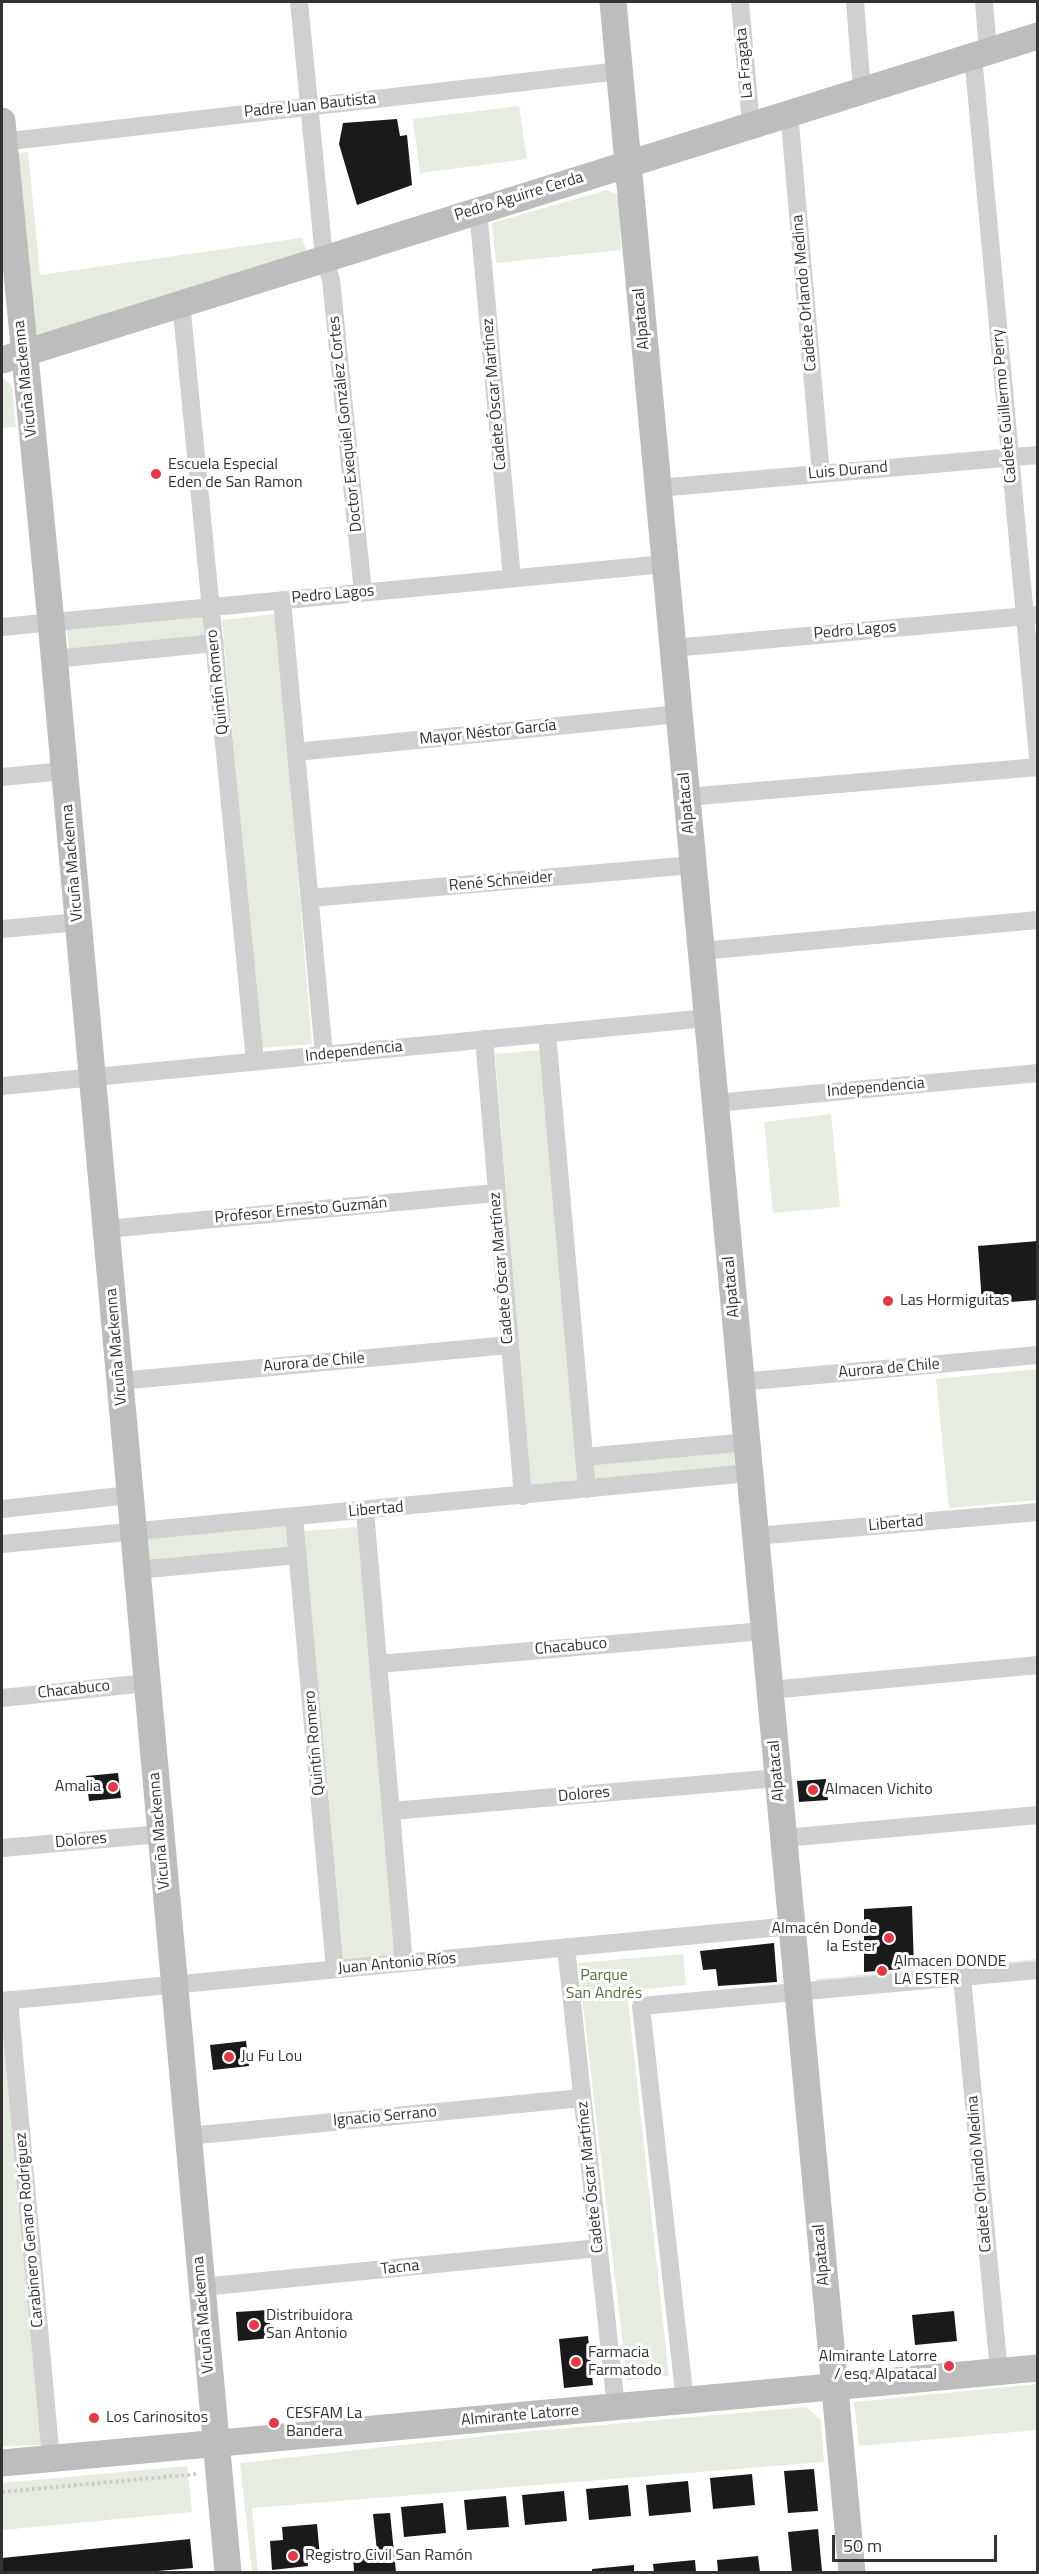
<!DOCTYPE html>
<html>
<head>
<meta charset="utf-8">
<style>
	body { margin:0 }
	#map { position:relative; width:1039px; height:2574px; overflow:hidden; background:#fff; font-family:"Titillium Web",sans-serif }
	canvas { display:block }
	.frame { position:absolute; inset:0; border:3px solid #333; pointer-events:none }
	.scale { position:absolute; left:832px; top:2535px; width:165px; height:27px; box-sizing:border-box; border:3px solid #333; border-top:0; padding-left:8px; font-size:18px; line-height:21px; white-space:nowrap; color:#333; -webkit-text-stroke:4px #fff; paint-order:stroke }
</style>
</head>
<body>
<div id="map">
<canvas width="1039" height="2574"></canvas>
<div class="frame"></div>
<div class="scale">50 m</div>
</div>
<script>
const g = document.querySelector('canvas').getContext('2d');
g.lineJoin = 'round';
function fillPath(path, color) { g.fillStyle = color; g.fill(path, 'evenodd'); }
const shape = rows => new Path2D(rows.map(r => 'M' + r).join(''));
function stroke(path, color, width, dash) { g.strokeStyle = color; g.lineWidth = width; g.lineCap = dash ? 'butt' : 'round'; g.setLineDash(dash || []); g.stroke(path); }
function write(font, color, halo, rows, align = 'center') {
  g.font = font + ' "Titillium Web",sans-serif'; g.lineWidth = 6; g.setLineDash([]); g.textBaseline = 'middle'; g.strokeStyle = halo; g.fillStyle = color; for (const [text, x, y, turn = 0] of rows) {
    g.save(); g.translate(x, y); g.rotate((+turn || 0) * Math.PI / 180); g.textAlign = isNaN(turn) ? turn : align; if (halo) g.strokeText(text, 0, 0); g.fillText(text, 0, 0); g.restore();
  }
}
fillPath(shape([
	[519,106,527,159,420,173,413,119],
	[28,152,40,275,302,238,307,252,39,335,31,333,16,153],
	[607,190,619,195,621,250,496,263,492,223],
	[2,377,12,386,16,427,2,428],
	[276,614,312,1044,261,1048,222,620],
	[206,615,208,637,69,650,67,629],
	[542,1050,578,1482,531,1486,495,1054],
	[831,1114,840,1207,773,1213,764,1122],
	[1037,1369,1037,1500,949,1508,936,1379],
	[736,1448,738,1469,595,1483,593,1463],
	[288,1524,291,1548,148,1562,146,1536],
	[358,1527,395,1959,344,1964,304,1531],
	[683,1954,686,1985,627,1991,669,2376,627,2380,578,1963],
	[1037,1959,1037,1966,815,1986,816,1979],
	[2,2013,42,2445,2,2446],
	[1037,2384,1037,2430,859,2446,854,2402],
	[806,2407,821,2420,824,2462,252,2508,258,2572,252,2572,240,2463,512,2433],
	[187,2466,192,2512,2,2530,2,2483]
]), '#e6ecdf');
fillPath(shape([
	[397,119,400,136,407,135,412,185,357,205,339,144,343,123],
	[1038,1241,1038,1300,982,1304,978,1246],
	[118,1773,121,1798,89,1801,86,1776],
	[826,1779,828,1800,799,1802,797,1781],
	[912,1906,914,1968,864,1972,864,1909],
	[774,1943,777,1982,718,1986,716,1969,703,1970,700,1951],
	[246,2041,249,2066,213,2070,210,2045],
	[269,2310,271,2338,238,2341,236,2312],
	[954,2311,957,2341,915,2345,912,2315],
	[588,2336,593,2385,564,2388,559,2339],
	[814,2469,818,2511,788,2513,784,2471],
	[752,2474,755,2505,713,2509,710,2478],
	[688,2481,691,2512,649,2516,646,2485],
	[628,2485,631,2516,589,2520,586,2489],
	[564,2491,567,2521,525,2525,522,2495],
	[506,2496,509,2527,467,2530,464,2500],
	[443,2503,446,2533,404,2537,401,2507],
	[390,2513,396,2572,354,2572,353,2553,377,2551,373,2514],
	[317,2524,320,2557,307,2558,308,2566,272,2570,270,2541,283,2540,282,2527],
	[818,2529,822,2571,792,2572,788,2532],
	[190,2539,193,2568,146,2572,2,2572,2,2558],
	[758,2556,760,2572,718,2572,717,2560],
	[695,2560,696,2572,654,2572,653,2564],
	[634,2565,634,2572,592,2572,592,2569]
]), '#1a1a1a');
stroke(shape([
	[2,2492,197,2474]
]), '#cdcdcd', 4, [3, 3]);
stroke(shape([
	[299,2,324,257,331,280,363,592],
	[740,2,751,125],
	[855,2,862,90],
	[984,2,988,51],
	[973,56,1038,757],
	[789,112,821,474],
	[2,142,619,71],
	[478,210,512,578],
	[181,302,255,1061],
	[658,488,1038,455],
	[282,600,324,1055],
	[2,627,665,564],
	[673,648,1038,615],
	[54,659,215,643],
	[296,752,679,714],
	[2,777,64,771],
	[687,797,1038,767],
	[310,898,693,865],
	[2,929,78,922],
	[701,951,1038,920],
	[547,1033,587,1489],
	[484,1039,523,1496],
	[2,1086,707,1018],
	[715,1103,1038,1073],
	[106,1229,496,1193],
	[120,1381,509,1345],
	[741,1382,1038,1355],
	[584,1457,747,1442],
	[2,1509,130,1495],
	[365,1511,404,1963],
	[294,1517,335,1969],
	[755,1536,1038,1512],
	[2,1544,749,1473],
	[137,1570,298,1555],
	[378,1664,764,1631],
	[770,1690,1038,1665],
	[2,1698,147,1683],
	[391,1811,778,1778],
	[784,1838,1038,1815],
	[2,1848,161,1834],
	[566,1947,616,2407],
	[962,1977,999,2372],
	[9,2000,51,2459],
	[2,2001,792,1926],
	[188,2136,582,2098],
	[202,2287,599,2248],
	[685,2401,641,2006,1038,1970]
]), '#d0d0d0', 18);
stroke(shape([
	[613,2,852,2572],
	[2,121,51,622,228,2572],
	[2,360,1038,36],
	[2,2463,1038,2368]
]), '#bdbdbd', 27);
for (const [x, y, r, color] of [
	[156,474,6,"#e63946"],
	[888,1301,6,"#e63946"],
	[113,1787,6,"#e63946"],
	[813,1790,6,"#e63946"],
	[889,1938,6,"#e63946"],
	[882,1971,6,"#e63946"],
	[229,2057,6,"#e63946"],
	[254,2325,6,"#e63946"],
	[576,2362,6,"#e63946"],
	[949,2366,6,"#e63946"],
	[94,2418,6,"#e63946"],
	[274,2423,6,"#e63946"],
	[293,2556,6,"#e63946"]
]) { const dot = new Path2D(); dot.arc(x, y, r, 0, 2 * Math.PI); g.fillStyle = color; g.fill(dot); stroke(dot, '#fff', 2); }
write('16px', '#333', '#fff', [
	["La Fragata",745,63,-95],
	["Padre Juan Bautista",310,106,-6],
	["Pedro Aguirre Cerda",519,197,-17],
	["Cadete Orlando Medina",805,293,-95],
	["Alpatacal",642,319,-95],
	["Vicuña Mackenna",26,379,-96],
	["Cadete Óscar Martínez",495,394,-95],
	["Cadete Guillermo Perry",1005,406,-95],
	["Doctor Exequiel González Cortes",346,424,-96],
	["Luis Durand",848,471,-5],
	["Pedro Lagos",333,595,-5],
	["Pedro Lagos",855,631,-5],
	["Quintín Romero",218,682,-96],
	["Mayor Néstor García",488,733,-6],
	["Alpatacal",687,803,-95],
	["Vicuña Mackenna",73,863,-95],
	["René Schneider",501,882,-5],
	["Independencia",354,1052,-6],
	["Independencia",876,1088,-5],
	["Profesor Ernesto Guzmán",301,1211,-5],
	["Cadete Óscar Martínez",502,1268,-95],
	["Alpatacal",732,1287,-95],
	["Vicuña Mackenna",117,1347,-95],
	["Aurora de Chile",314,1363,-5],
	["Aurora de Chile",889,1369,-5],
	["Libertad",376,1510,-5],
	["Libertad",896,1524,-5],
	["Chacabuco",571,1647,-5],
	["Chacabuco",74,1690,-6],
	["Quintín Romero",315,1743,-95],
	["Alpatacal",777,1771,-95],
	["Dolores",584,1795,-5],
	["Vicuña Mackenna",160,1831,-95],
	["Dolores",81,1841,-5],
	["Juan Antonio Ríos",397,1964,-5],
	["Ignacio Serrano",385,2117,-5],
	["Cadete Orlando Medina",980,2174,-95],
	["Cadete Óscar Martínez",591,2177,-96],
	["Carabinero Genaro Rodríguez",30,2230,-95],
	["Alpatacal",822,2255,-95],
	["Tacna",400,2268,-6],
	["Vicuña Mackenna",204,2315,-95],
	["Almirante Latorre",520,2416,-5]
]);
write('16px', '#333', '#fff', [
	["Escuela Especial",168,465],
	["Eden de San Ramon",168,483],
	["Las Hormiguitas",900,1301],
	["Amalia",101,1787,"right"],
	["Almacen Vichito",825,1790],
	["Almacén Donde",877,1929,"right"],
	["la Ester",877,1947,"right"],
	["Almacen DONDE",894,1962],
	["LA ESTER",894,1980],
	["Ju Fu Lou",241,2057],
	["Distribuidora",266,2316],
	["San Antonio",266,2334],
	["Farmacia",588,2353],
	["Farmatodo",588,2371],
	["Almirante Latorre",937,2357,"right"],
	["/ esq. Alpatacal",937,2375,"right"],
	["CESFAM La",286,2414],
	["Bandera",286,2432],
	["Los Carinositos",106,2418],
	["Registro Civil San Ramón",305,2556]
], 'left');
write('16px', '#56703f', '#fff', [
	["Parque",604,1976],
	["San Andrés",604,1994]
]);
</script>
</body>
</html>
